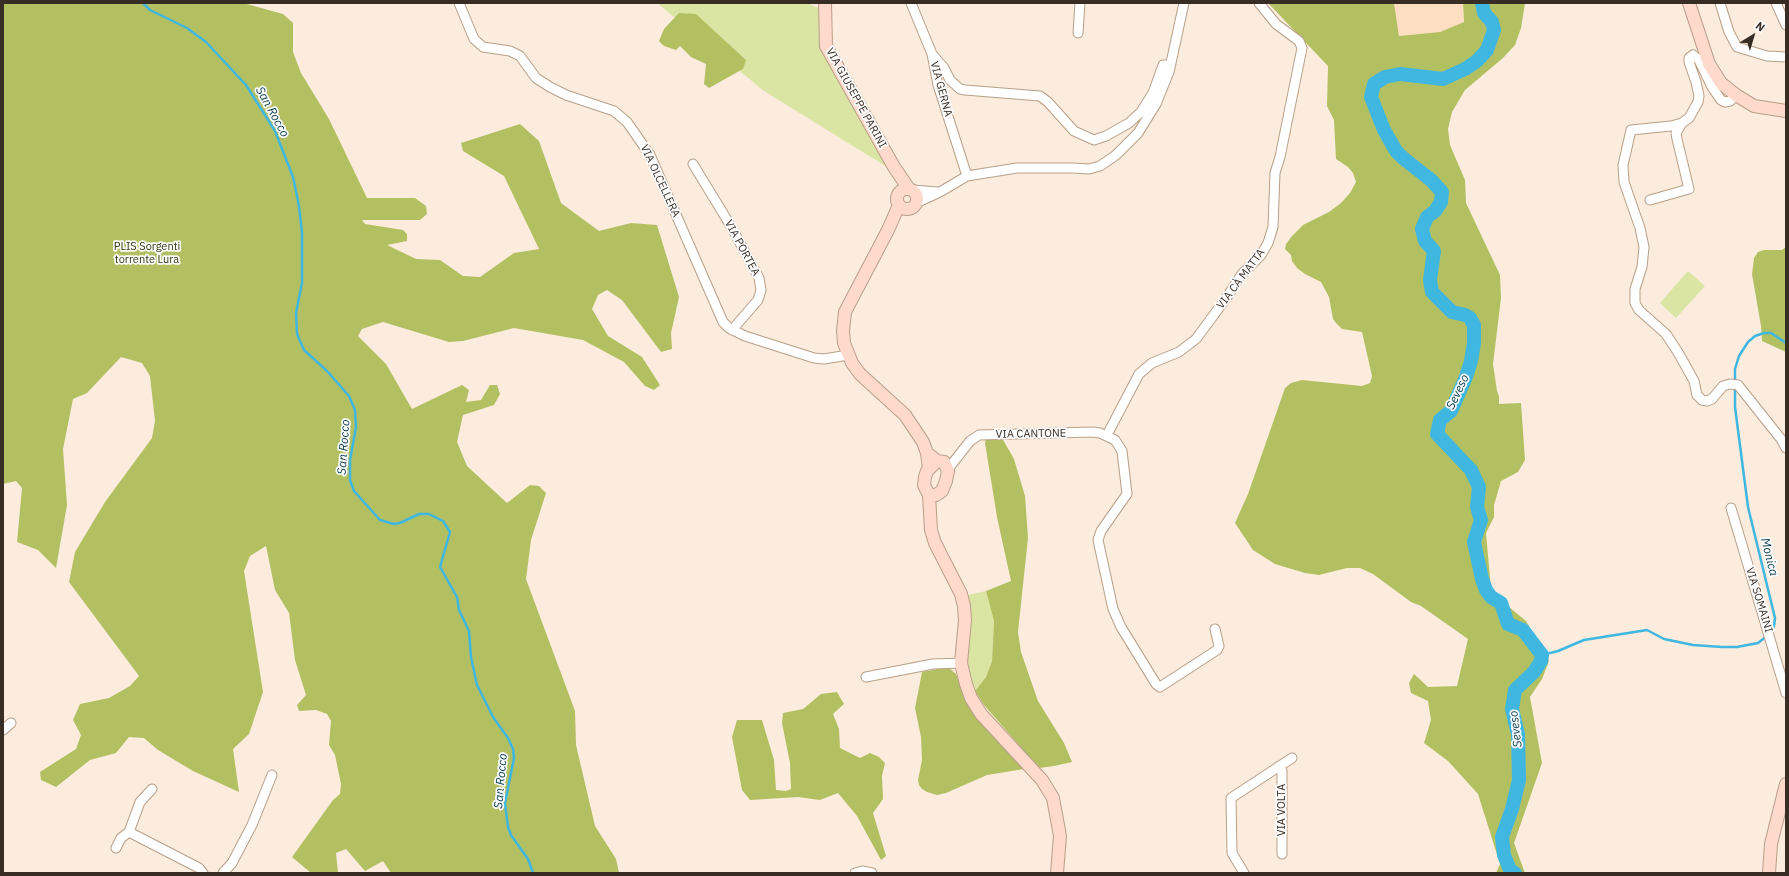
<!DOCTYPE html>
<html>
<head>
<meta charset="utf-8">
<style>
	body { margin:0 }
	#map { position:relative; width:1789px; height:876px; overflow:hidden; background:#fbecdd; font-family:"IBM Plex Sans",sans-serif }
	canvas { display:block }
	.frame { position:absolute; inset:0; border:4px solid #372d24; pointer-events:none }
	.north { position:absolute; left:1733px; top:16px; width:40px; height:40px; -webkit-text-stroke:3px #fcfcfc; paint-order:stroke; rotate:38deg; font-size:11px; font-weight:700; line-height:16px; text-align:center; color:#372d24 }
	.north::after { content:''; display:block; margin:auto; width:14px; height:18px; background:#372d24; clip-path:polygon(50% 0,100% 100%,50% 72%,0 100%) }
</style>
</head>
<body>
<div id="map">
<canvas width="1789" height="876"></canvas>
<div class="frame"></div>
<div class="north">N</div>
</div>
<script>
const g = document.querySelector('canvas').getContext('2d');
g.lineJoin = 'round';
function fillPath(path, color) { g.fillStyle = color; g.fill(path, 'evenodd'); }
const shape = rows => new Path2D(rows.map(r => 'M' + r).join(''));
function stroke(path, color, width, dash) { g.strokeStyle = color; g.lineWidth = width; g.lineCap = dash ? 'butt' : 'round'; g.setLineDash(dash || []); g.stroke(path); }
function write(font, color, halo, rows, align = 'center') {
  g.font = font + ' "IBM Plex Sans",sans-serif'; g.lineWidth = 3.5; g.setLineDash([]); g.textBaseline = 'middle'; g.strokeStyle = halo; g.fillStyle = color; for (const [text, x, y, turn = 0] of rows) {
    g.save(); g.translate(x, y); g.rotate((+turn || 0) * Math.PI / 180); g.textAlign = isNaN(turn) ? turn : align; if (halo) g.strokeText(text, 0, 0); g.fillText(text, 0, 0); g.restore();
  }
}
fillPath(shape([
	[1394,3,1463,3,1464,22,1440,32,1399,36]
]), '#fedec0');
fillPath(shape([
	[657,3,807,3,821,9,821,51,887,167,764,91],
	[1688,271,1705,286,1676,318,1660,303],
	[986,591,994,621,992,661,986,677,975,691,968,672,968,657,971,609,968,595]
]), '#dae5a4');
fillPath(shape([
	[3,3,243,3,283,14,293,23,293,52,301,73,329,119,367,198,415,198,426,206,427,214,420,220,362,220,365,224,403,230,407,234,407,241,387,245,416,259,440,260,463,276,480,277,514,253,539,249,504,176,463,151,461,143,520,124,539,141,561,203,599,231,631,223,657,225,679,297,671,333,672,349,661,352,622,300,607,290,598,295,592,309,608,336,642,357,660,385,654,390,645,386,624,362,583,340,514,328,463,341,449,342,383,322,362,329,358,336,386,364,412,409,462,385,469,390,466,402,481,400,490,385,497,385,500,394,494,405,463,415,457,442,467,466,507,503,530,485,539,486,546,493,531,540,526,579,575,711,576,745,595,826,616,859,619,873,391,873,383,861,365,871,346,849,336,853,338,873,311,873,292,857,333,800,340,794,341,784,335,755,329,745,331,721,327,714,316,710,299,711,297,705,306,695,295,660,289,613,275,590,266,546,250,556,244,571,263,692,249,734,233,749,239,792,193,771,158,750,144,738,129,737,116,753,90,760,56,787,41,780,40,772,76,749,81,735,73,720,80,704,109,698,130,686,139,676,69,582,75,552,105,502,152,438,155,421,150,376,142,363,121,357,87,393,73,399,63,449,67,505,56,568,38,550,17,542,22,488,16,481,3,484],
	[1268,3,1394,3,1399,36,1440,32,1464,22,1463,3,1525,3,1521,28,1515,45,1503,58,1465,90,1452,112,1448,129,1450,145,1465,180,1466,203,1500,275,1501,298,1493,364,1497,391,1499,396,1499,404,1521,403,1525,460,1518,472,1501,481,1494,505,1494,517,1486,533,1491,589,1492,593,1526,621,1549,661,1542,679,1530,697,1542,763,1514,843,1525,873,1496,873,1500,864,1478,794,1448,761,1424,743,1431,720,1428,701,1411,693,1409,683,1414,674,1428,687,1457,686,1468,639,1421,606,1411,602,1373,574,1360,568,1347,568,1319,575,1305,573,1275,564,1253,550,1235,523,1248,494,1285,388,1291,383,1302,380,1362,386,1370,383,1372,376,1362,332,1342,329,1336,323,1333,319,1329,297,1321,282,1305,274,1297,268,1292,261,1291,255,1285,249,1286,244,1292,236,1303,225,1329,212,1341,203,1350,193,1356,182,1353,173,1348,167,1336,159,1334,120,1327,106,1328,66],
	[679,13,696,14,746,60,743,69,709,88,704,84,706,64,691,57,680,46,676,50,664,46,659,41,664,29],
	[1786,247,1786,352,1762,341,1761,326,1752,274,1754,258,1758,252,1764,250,1782,250],
	[986,438,1002,438,1014,459,1025,496,1028,538,1018,632,1021,652,1038,701,1064,743,1072,762,1054,766,1039,768,984,705,975,691,986,677,992,661,994,621,986,591,1011,581,997,517,985,443],
	[948,667,956,674,964,696,1024,769,987,775,946,793,937,795,927,792,922,789,919,785,918,780,922,760,921,737,915,708,922,672],
	[837,692,844,704,833,714,839,729,840,748,860,758,870,753,879,757,885,763,882,776,883,799,873,813,886,856,881,860,857,816,838,793,820,800,798,797,750,800,742,790,732,737,737,720,762,720,774,760,776,790,786,791,791,789,790,763,782,723,783,713,803,709,821,694]
]), '#b3c062');
stroke(shape([
	[143,3,150,10,187,28,206,42,246,85,275,131,293,177,299,206,302,233,302,283,296,313,297,334,304,350,327,371,349,396,355,410,356,427,350,460,350,480,354,491,380,520,394,524,400,523,419,514,429,514,443,521,450,532,440,567,457,597,459,610,469,631,471,657,477,685,493,717,508,738,513,749,514,758,505,803,508,827,511,835,528,859,533,873],
	[1735,382,1735,369,1739,356,1748,342,1755,336,1764,333,1771,333,1786,343],
	[1735,387,1735,407,1748,507,1775,618,1774,626,1771,633],
	[1542,655,1558,651,1584,640,1647,630,1664,639,1693,645,1722,647,1737,647,1758,643,1767,636]
]), '#40b7e1', 2.5);
stroke(shape([
	[1482,3,1484,13,1492,22,1494,30,1487,50,1477,61,1465,69,1443,79,1400,74,1385,77,1374,84,1371,97,1384,130,1396,151,1403,158,1431,180,1442,192,1441,202,1435,211,1427,217,1422,229,1425,241,1434,251,1430,280,1432,292,1452,312,1465,315,1470,318,1474,325,1474,343,1471,361,1466,377,1451,411,1440,420,1437,434,1471,470,1479,487,1477,507,1481,520,1474,542,1482,579,1486,590,1491,597,1501,603,1508,624,1523,630,1542,655,1541,661,1534,672,1515,690,1512,709,1518,734,1519,780,1512,809,1502,837,1504,855,1510,870,1515,873]
]), '#40b7e1', 14);
const street = shape([
	[459,3,474,39,483,47,510,51,520,56,536,78,550,87,566,95,614,111,627,122,650,155,723,322,729,328,745,336,814,358,824,359,848,355],
	[911,3,932,54,938,85,967,176],
	[1720,3,1729,32,1737,47,1767,56,1786,57],
	[1776,3,1786,25],
	[1078,33,1080,3],
	[932,54,944,68,950,80,960,89,965,90,1040,96,1048,102,1074,131,1094,140,1106,136,1129,123,1141,112,1153,93,1163,65,1170,65],
	[1736,95,1730,101,1725,102,1721,100,1712,87,1699,60,1693,55,1689,58,1689,62,1696,82,1699,96,1698,102,1689,118,1682,123,1671,126,1631,130,1623,165,1624,182,1640,228,1644,247,1642,267,1635,289,1635,303,1639,310,1666,334,1679,354,1694,381,1697,395,1702,400,1707,401,1712,399,1723,386,1730,384,1738,385,1781,439,1786,448],
	[693,164,732,228,759,278,761,290,758,300,732,330],
	[912,190,939,192],
	[1650,200,1689,189,1677,139,1676,133,1682,123],
	[916,203,940,192,967,176,1017,168,1073,168,1089,169,1100,166,1116,155,1138,133,1156,104,1169,72,1184,3],
	[1107,435,1139,374,1152,363,1179,352,1196,339,1227,297,1242,274,1261,255,1268,243,1273,227,1275,173,1280,157,1302,48,1299,41,1276,24,1259,3],
	[948,469,970,441,979,435,1092,432,1100,433,1115,440,1122,451,1127,494,1101,531,1098,540,1113,609,1121,627,1156,684,1160,687,1217,650,1219,646,1215,629],
	[1731,508,1786,693],
	[866,677,933,664,961,663],
	[3,730,11,723],
	[1279,766,1282,771,1282,854],
	[152,789,140,802,129,832,199,868,203,873],
	[116,848,121,838,129,832],
	[223,873,232,863,252,825,272,775],
	[855,873,862,871,872,873],
	[1244,873,1232,853,1231,798,1292,758]
]);
const secondary = shape([
	[825,3,826,46,894,167,909,189],
	[1689,3,1709,64,1721,83,1736,95,1754,106,1786,111],
	'897 199a10 10 0 1 1 20 0a10 10 0 1 1-20 0Z',
	[899,205,888,230,845,312,843,331,844,343,852,363,860,374,905,415,923,442,927,453,929,469],
	[927,453,937,461,944,462,948,471,946,481,942,491,936,495,929,495,924,485,925,477,927,471,937,461],
	[929,495,931,530,935,543,961,594,964,606,965,620,961,663,966,684,971,698,981,714,1042,780,1053,798,1060,836,1057,873],
	[1769,873,1771,844,1786,784]
]);
stroke(street, '#b89f88', 11);
stroke(secondary, '#b89f88', 14);
stroke(street, '#fff', 9);
stroke(secondary, '#fedacd', 12);
write('11px', '#372d24', '#fcfcfc', [
	["VIA GERNA",941,89,75],
	["VIA GIUSEPPE PARINI",856,98,61],
	["VIA OLCELLERA",660,181,65],
	["VIA PORTEA",742,248,62],
	["VIA CÀ MATTA",1241,279,-53],
	["VIA CANTONE",1031,434,-1],
	["VIA SOMAINI",1759,600,73],
	["VIA VOLTA",1282,810,-90]
]);
write('11px', '#32370f', '#fcfcfc', [
	["PLIS Sorgenti",147,247],
	["torrente Lura",147,260]
]);
write('italic 12px', '#043a4b', '#fcfcfc', [
	["San Rocco",272,112,61],
	["Seveso",1458,392,-65],
	["San Rocco",344,447,-86],
	["Monica",1769,557,76],
	["Seveso",1516,729,-97],
	["San Rocco",501,781,-85]
]);
</script>
</body>
</html>
